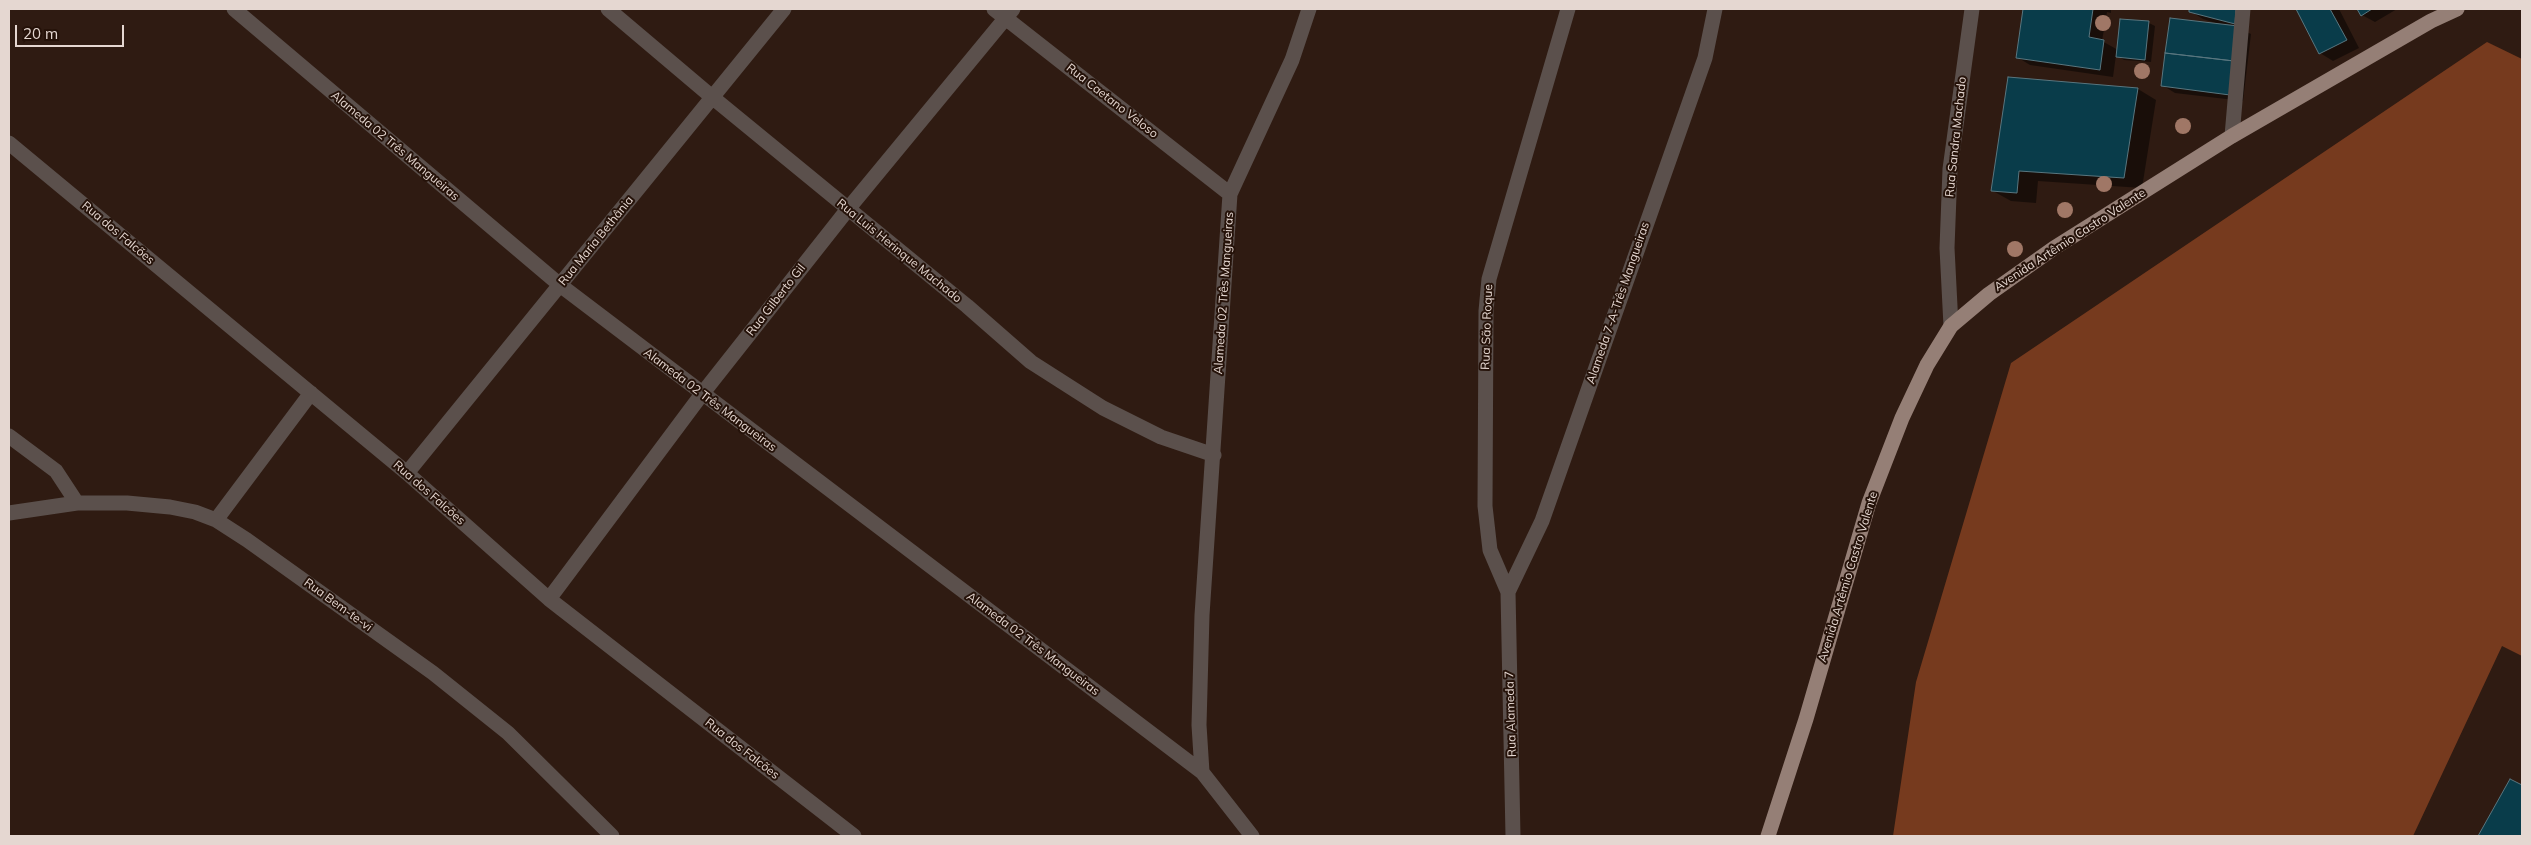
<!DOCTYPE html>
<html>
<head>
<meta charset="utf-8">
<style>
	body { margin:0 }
	#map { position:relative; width:2531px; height:845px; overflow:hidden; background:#2f1b12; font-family:Mulish,sans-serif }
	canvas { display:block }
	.frame { position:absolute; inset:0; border:10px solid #e5d7d1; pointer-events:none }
	.scale { position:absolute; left:15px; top:25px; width:109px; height:22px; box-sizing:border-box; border:2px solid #e5d7d1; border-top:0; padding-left:6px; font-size:15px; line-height:18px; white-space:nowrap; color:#e5d7d1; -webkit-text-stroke:4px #251209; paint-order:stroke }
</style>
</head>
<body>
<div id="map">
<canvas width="2531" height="845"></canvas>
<div class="frame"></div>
<div class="scale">20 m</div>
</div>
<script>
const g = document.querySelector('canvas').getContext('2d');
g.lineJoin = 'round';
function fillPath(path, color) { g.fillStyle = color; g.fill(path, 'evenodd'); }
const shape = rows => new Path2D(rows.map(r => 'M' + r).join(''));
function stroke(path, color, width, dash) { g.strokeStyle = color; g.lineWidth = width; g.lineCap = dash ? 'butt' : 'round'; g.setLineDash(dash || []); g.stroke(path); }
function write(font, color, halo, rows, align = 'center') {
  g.font = font + ' Mulish,sans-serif'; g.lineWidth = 4; g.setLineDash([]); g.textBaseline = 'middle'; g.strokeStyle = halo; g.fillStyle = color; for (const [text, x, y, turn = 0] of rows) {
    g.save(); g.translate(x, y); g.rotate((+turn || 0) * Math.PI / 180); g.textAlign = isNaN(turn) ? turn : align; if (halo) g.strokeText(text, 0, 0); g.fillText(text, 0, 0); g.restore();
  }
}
fillPath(shape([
	[2487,42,2522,59,2522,656,2502,646,2413,836,1893,836,1916,682,2011,363]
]), '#763a1e');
fillPath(shape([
	[2025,9,2111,9,2111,13,2107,12,2102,41,2118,50,2149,23,2155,26,2151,62,2124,60,2116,55,2113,77,2030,65,2017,57],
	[2190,9,2249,9,2242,30,2251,34,2243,101,2175,93,2162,85,2222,25,2203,19,2190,11],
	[2297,9,2339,9,2359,48,2333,61,2320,53],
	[2358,9,2397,9,2375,22,2362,15],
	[2009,78,2138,89,2156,100,2142,188,2038,181,2036,203,2011,201,1993,191],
	[2511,780,2522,787,2522,836,2480,836]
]), '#0007');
const building = shape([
	[2023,9,2093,9,2089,37,2104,40,2100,70,2016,58,2023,9],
	[2189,9,2236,9,2235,24,2189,12,2189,9],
	[2296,9,2330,9,2347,40,2319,54,2296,9],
	[2357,9,2372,9,2361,16,2357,9],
	[2170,18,2238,26,2234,61,2165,53,2170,18],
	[2120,19,2149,21,2145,60,2116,57,2120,19],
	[2165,53,2234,61,2230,95,2161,86,2165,53],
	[2008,77,2138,88,2124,178,2019,171,2017,193,1991,191,2008,77],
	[2510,779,2522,785,2522,836,2478,836,2510,779]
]);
fillPath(building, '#093c4a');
stroke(building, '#59767f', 1);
stroke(shape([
	[234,9,560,285,1202,772,1252,836],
	[608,9,712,97,967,306,1031,362,1103,408,1161,437,1214,455],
	[994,9,1230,194],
	[2232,136,2243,9],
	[9,143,407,473,549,599,854,836],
	[1951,326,1947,248,1950,169,1972,9],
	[9,436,56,471,77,503],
	[407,473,784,9],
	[9,513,77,503,127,503,170,507,195,512,216,520,247,540,433,673,508,733,612,836],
	[216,520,311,393],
	[1508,592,1542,521,1705,58,1715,9],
	[549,599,702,394,848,209,1013,9],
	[1202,772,1199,725,1202,615,1230,194,1292,60,1309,9],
	[1513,836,1508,592,1490,550,1485,506,1486,311,1489,279,1568,9]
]), '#5b504c', 15);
stroke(shape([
	[1768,836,1806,719,1869,503,1902,418,1927,365,1951,326,1989,294,2054,248,2232,136,2431,21,2457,9]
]), '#957f76', 15);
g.fillStyle = '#a07766';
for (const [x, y] of [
	[2103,23],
	[2142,71],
	[2183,126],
	[2104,184],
	[2065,210],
	[2015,249]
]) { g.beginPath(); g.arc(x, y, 8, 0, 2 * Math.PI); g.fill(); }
write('12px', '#e5d7d1', '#251209', [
	["Rua Caetano Veloso",1112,101,38],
	["Rua Sandra Machado",1956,137,-84],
	["Alameda 02 Três Mangueiras",395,146,40],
	["Rua dos Falcões",118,233,40],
	["Avenida Artêmio Castro Valente",2070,240,-33],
	["Rua Maria Bethânia",596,241,-51],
	["Rua Luis Herinque Machado",899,251,39],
	["Alameda 02 Três Mangueiras",1224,293,-86],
	["Rua Gilberto Gil",776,300,-52],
	["Alameda 7-A-Três Mangueiras",1618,303,-71],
	["Rua São Roque",1487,327,-88],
	["Alameda 02 Três Mangueiras",710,400,37],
	["Rua dos Falcões",429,493,41],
	["Avenida Artêmio Castro Valente",1848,577,-73],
	["Rua Bem-te-vi",338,605,36],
	["Alameda 02 Três Mangueiras",1033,644,37],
	["Rua Alameda 7",1511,714,-92],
	["Rua dos Falcões",742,749,38]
]);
</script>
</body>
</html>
